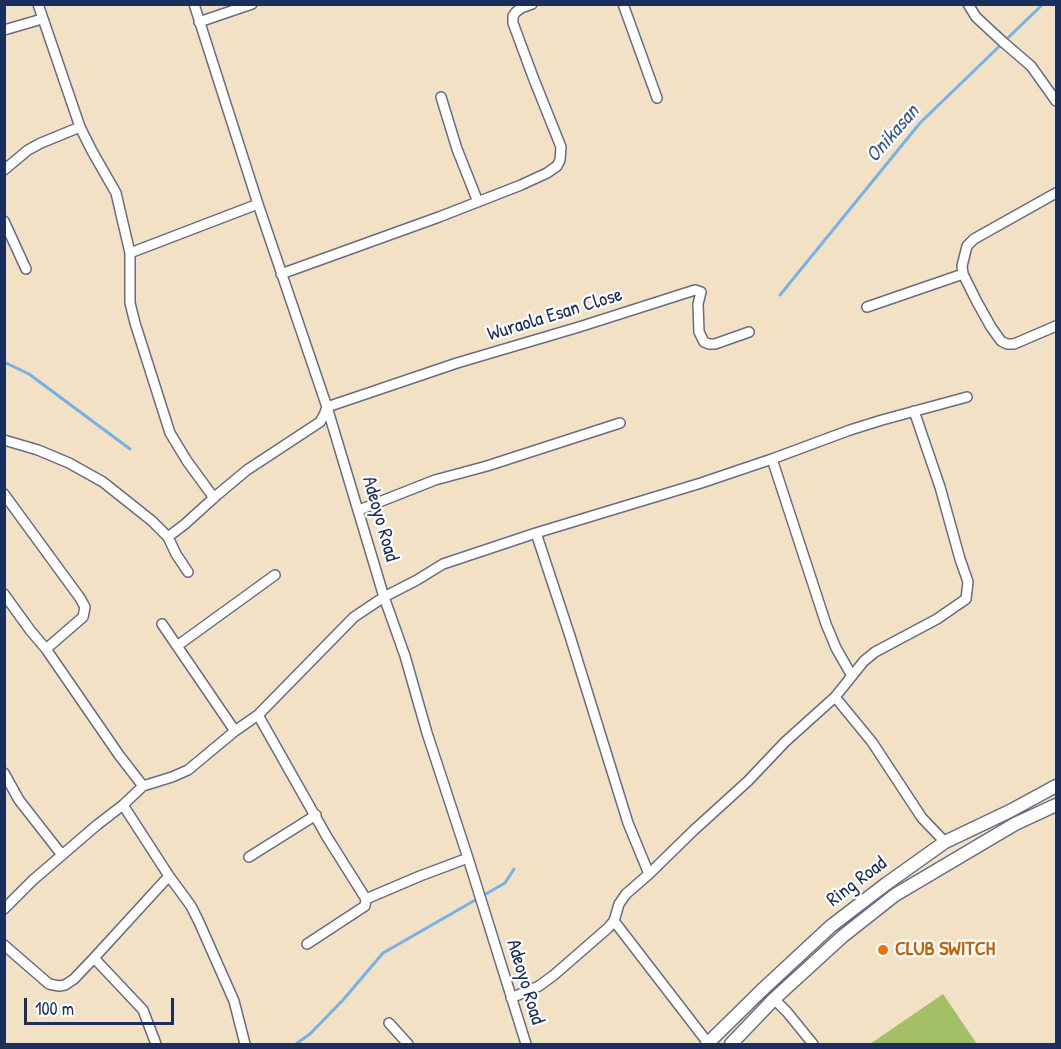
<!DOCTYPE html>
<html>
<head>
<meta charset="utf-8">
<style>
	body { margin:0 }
	#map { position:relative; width:1061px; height:1049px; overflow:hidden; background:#f3e1c6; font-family:"Patrick Hand",sans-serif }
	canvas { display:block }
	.frame { position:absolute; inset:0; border:6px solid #1b2f5e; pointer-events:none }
	.scale { position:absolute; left:24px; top:998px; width:150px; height:27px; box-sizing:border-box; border:3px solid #1b2f5e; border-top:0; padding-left:8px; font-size:18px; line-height:21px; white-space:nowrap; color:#1b2f5e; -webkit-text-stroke:4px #fff; paint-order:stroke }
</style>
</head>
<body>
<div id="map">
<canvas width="1061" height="1049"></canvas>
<div class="frame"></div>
<div class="scale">100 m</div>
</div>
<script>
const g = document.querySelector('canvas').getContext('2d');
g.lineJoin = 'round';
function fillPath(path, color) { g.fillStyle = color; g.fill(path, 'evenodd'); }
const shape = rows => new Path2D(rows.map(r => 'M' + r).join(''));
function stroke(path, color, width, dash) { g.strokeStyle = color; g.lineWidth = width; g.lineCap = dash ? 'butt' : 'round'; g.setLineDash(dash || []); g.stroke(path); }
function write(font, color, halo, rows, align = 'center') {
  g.font = font + ' "Patrick Hand",sans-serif'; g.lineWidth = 4.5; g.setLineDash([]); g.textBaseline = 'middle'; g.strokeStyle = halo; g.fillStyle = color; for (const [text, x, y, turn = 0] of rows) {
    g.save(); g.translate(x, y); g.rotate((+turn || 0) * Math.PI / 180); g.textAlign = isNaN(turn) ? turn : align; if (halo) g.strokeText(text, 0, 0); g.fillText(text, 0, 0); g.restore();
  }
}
fillPath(shape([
	[943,994,977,1044,870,1044]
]), '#a4c067');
stroke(shape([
	[780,295,920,123,1043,4],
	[4,362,29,374,130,449],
	[296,1044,310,1034,343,1000,383,953,505,883,514,869]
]), '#74b2e7', 3);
const minor = shape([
	[38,4,80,127,92,151,116,193,130,253,130,303,135,323,170,433,187,461,214,498],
	[194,4,258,204,327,407,384,597,405,656,427,733,468,858,526,1044],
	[623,4,657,98],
	[968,4,976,17,1003,42,1031,66,1056,101],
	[199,22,252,4],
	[4,30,42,19],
	[441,97,457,149,478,202],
	[4,170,28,150,41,143,80,127],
	[1056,193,974,239,967,246,962,266,963,274,977,302,991,327,1001,341,1007,344,1014,344,1056,326],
	[4,221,26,269],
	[130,253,258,204],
	[281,274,439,217,521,185,547,173,557,166,560,160,561,147,533,77,513,23,513,16,516,12,521,8,532,4],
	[867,307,963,274],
	[4,440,38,450,69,463,103,482,152,521,168,537,176,554,188,572],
	[772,459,826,624,836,648,852,676],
	[4,494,80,598,85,607,83,617,46,649],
	[359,510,435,480,487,466,620,423],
	[536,533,569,633,628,823,649,874],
	[168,537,185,524,217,495,247,470,320,422,324,415,327,407,457,363,579,327,695,290,701,292,698,304,699,332,704,342,709,344,715,344,749,332],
	[4,594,30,630,46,649,119,755,143,786],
	[162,624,235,731],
	[177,646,275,575],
	[835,697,872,742,922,818,945,842],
	[258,715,327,837,366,899],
	[4,773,19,800,62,855],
	[123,805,169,876,191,906,199,922,234,1001,245,1044],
	[249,857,316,815],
	[4,909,33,880,97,825,123,805,143,786,172,777,188,770,235,731,258,715,354,617,384,597,417,580,443,564,536,533,701,483,772,459,850,430,882,420,967,397],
	[614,921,708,1043],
	[307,944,365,906,366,899,420,876,468,858],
	[4,945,49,984,59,986,65,985,74,979,94,958,169,876],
	[94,958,143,1010,156,1044],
	[511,998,539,986,554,975,608,928,614,921,619,904,626,894,649,874,693,831,748,781,785,742,835,697,864,661,875,652,937,619,966,599,968,582,966,576,960,559,940,487,914,411],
	[774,999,787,1012,813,1044],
	[389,1023,408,1044]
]);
const major = shape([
	[707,1044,762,990,831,926,886,884,945,842,1010,811,1056,786],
	[731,1044,774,999,843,936,895,895,1015,824,1056,805]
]);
stroke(minor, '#676d82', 12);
stroke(major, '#676d82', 15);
stroke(minor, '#fff', 9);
stroke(major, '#fff', 12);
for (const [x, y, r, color] of [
	[883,950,6,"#e8710a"]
]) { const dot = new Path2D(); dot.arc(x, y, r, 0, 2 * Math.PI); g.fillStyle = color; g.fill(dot); stroke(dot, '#fff', 2); }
write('20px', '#1b2f5e', '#fff', [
	["Wuraola Esan Close",555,315,-17],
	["Adeoyo Road",380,519,74],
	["Ring Road",857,882,-37],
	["Adeoyo Road",525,982,73]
]);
write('bold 20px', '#c56008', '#fff', [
	["CLUB SWITCH",895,950]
], 'left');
write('italic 21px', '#3a5d8e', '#fff', [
	["Onikasan",893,134,-49]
]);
</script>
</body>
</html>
